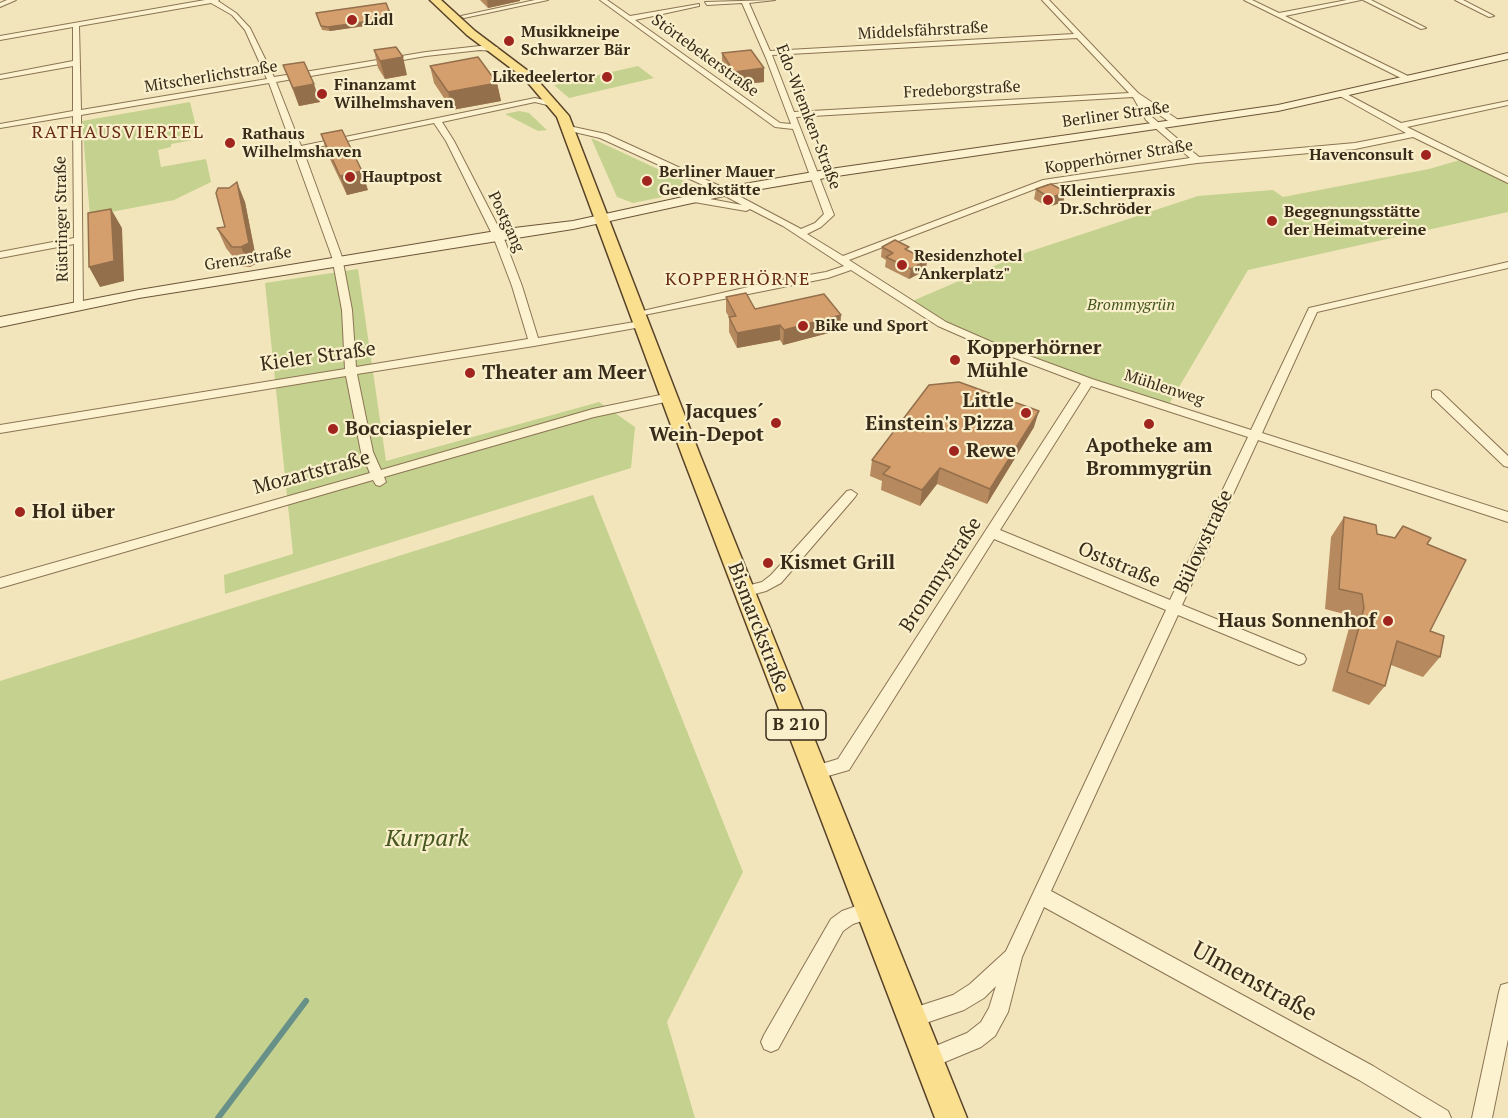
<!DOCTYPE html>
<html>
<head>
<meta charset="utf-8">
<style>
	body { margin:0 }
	canvas { display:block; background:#f2e5bb }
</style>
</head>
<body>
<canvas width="1508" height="1118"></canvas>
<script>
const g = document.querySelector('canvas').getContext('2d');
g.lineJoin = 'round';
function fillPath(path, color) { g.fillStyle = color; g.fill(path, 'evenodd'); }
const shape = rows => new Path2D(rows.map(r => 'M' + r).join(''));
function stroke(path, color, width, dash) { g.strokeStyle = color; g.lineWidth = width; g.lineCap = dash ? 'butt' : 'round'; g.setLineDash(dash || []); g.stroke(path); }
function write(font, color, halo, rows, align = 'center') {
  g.font = font + ' "PT Serif",serif'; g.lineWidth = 4.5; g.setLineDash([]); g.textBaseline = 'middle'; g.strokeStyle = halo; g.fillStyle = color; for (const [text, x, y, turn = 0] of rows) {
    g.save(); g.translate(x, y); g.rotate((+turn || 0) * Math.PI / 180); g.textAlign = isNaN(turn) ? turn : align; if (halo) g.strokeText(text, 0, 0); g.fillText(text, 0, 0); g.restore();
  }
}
fillPath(shape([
	[638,66,654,78,569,98,554,85],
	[190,102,199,139,171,144,171,147,158,150,161,167,206,159,211,182,174,200,90,216,82,121],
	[519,111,529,113,547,130,538,131,505,114],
	[591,138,675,177,702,189,633,203,617,197],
	[1460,160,1508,183,1508,212,1248,270,1169,404,1040,363,944,323,910,302,1022,254,1198,196,1273,190,1283,197,1429,169],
	[358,269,386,461,599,402,635,427,631,468,225,594,224,575,293,554,265,283],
	[593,495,743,872,667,1022,695,1118,0,1118,0,681]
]), '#c5d18e');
stroke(shape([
	[218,1118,306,1001]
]), '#679089', 6);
const street = shape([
	[7,0,16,0,0,7,0,3,7,0],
	[205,0,219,0,218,1,236,13,250,28,274,77,426,52,480,46,497,47,498,49,494,51,480,50,426,56,276,82,301,146,535,98,558,103,558,107,555,107,535,102,442,122,454,141,503,236,522,286,538,338,641,321,646,324,641,327,534,346,357,374,373,452,381,470,593,409,670,393,676,397,670,401,594,417,384,477,386,482,380,486,376,485,373,480,0,588,0,578,370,473,361,452,346,376,0,433,0,425,345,369,342,310,332,257,269,83,81,115,83,307,79,308,74,305,74,244,0,258,0,252,74,238,73,116,0,128,0,124,73,111,73,66,0,79,0,75,73,61,73,27,0,40,0,36,205,0],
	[211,3,232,15,245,30,267,79,81,110,79,26,211,3],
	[434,123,446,141,493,236,512,286,528,339,356,367,352,310,342,257,303,150,434,123],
	[535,0,548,0,464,18,461,16,535,0],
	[600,0,607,0,630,16,699,4,699,6,635,20,780,123,791,124,766,58,742,3,707,5,705,2,775,0,749,3,770,51,1074,34,1042,0,1049,0,1138,93,1180,121,1180,125,1174,125,1145,105,1152,117,1199,157,1355,143,1406,133,1338,95,1337,93,1341,91,1401,123,1508,101,1508,105,1407,127,1508,177,1508,183,1413,137,1355,149,1197,163,1048,184,849,260,946,322,994,343,1092,379,1251,430,1309,308,1508,262,1508,268,1317,312,1262,433,1508,512,1508,522,1258,440,1182,605,1304,655,1306,659,1304,663,1299,665,1294,663,1178,615,1051,891,1373,1066,1448,1111,1451,1118,1422,1118,1359,1080,1044,907,1022,957,1008,1012,995,1036,981,1047,928,1069,921,1066,918,1059,921,1052,967,1033,981,1022,989,1008,996,986,984,998,964,1010,911,1028,904,1025,901,1018,904,1011,953,995,970,984,1006,951,1166,610,994,539,849,770,814,780,808,778,806,773,808,768,838,759,1081,383,986,347,938,326,851,270,828,278,634,317,634,313,638,312,775,281,826,272,844,266,783,226,750,209,746,211,694,202,689,199,694,196,742,205,716,191,600,138,566,130,566,126,569,126,606,134,722,187,801,229,815,223,824,214,793,129,775,127,600,0],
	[1077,38,1129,93,794,112,772,55,1077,38],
	[1133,97,1146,120,1190,158,1043,180,843,256,807,234,821,227,834,215,796,117,1133,97],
	[1091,386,1248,437,1170,600,1000,530,1091,386],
	[1244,0,1252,0,1279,13,1347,0,1361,0,1285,16,1412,78,1405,80,1244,0],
	[1363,0,1371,0,1426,28,1421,29,1363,0],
	[1455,0,1463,0,1494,16,1489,17,1455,0],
	[1436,390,1440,391,1508,456,1508,467,1504,466,1432,397,1432,391,1436,390],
	[851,490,857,494,855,497,781,583,766,591,744,597,739,596,737,592,739,588,762,582,771,575,847,491,851,490],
	[868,902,874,905,877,911,874,917,853,924,843,931,778,1049,771,1052,764,1049,761,1042,764,1035,831,919,842,911,868,902],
	[1508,983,1508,1039,1492,1118,1472,1118,1499,992,1501,985,1508,983]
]);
const secondary = shape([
	[1508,53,1508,59,1278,111,837,176,738,193,573,229,139,298,0,327,0,317,139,290,514,228,573,221,738,185,837,168,1278,105,1508,53]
]);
const primary = shape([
	[430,0,441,0,475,31,532,74,569,116,700,455,967,1118,935,1118,682,455,557,117,524,78,467,35,430,0]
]);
stroke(street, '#8b7453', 2);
stroke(secondary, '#6c5537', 2);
stroke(primary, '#584229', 3);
fillPath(street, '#fcf2cf');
fillPath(secondary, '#fcf2cf');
fillPath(primary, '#fae08e');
fillPath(shape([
	[480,0,520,0,520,1,488,8],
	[316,13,393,22,330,31,322,30],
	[374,50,407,75,385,79,378,68],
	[722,53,764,68,764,82,734,85,722,66],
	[283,65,320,102,299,106],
	[430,66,497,83,501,101,452,110,434,83],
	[321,134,368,190,347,195,327,153],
	[229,188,245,202,257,263,250,267,241,267,226,248,217,228,225,227],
	[1036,189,1066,192,1063,202,1048,207,1034,199],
	[882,247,908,250,926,270,909,279,885,267,886,260,881,257],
	[726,297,755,309,840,330,783,345,780,340,737,348,729,332,729,317,726,312],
	[1034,427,987,504,937,484,920,506,881,490,882,481,870,476,872,460],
	[1344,517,1377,534,1394,538,1403,526,1427,544,1430,631,1440,657,1423,677,1391,665,1385,686,1369,705,1332,691,1349,628,1348,615,1325,609,1331,537]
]), '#b6895e');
fillPath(shape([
	[487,0,520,0,520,1,488,8],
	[392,18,393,22,330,31,328,27],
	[403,57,407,75,385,79,380,61],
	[764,68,764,82,734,85,734,72],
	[497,83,501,101,452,110,448,92],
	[314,84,320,102,299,106,293,88],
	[362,171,368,190,347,195,340,176],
	[237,182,245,202,257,263,250,267,241,247],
	[1066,192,1063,202,1048,207,1050,198],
	[111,209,122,228,124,281,100,287,89,267],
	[927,260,926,270,909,279,911,269],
	[841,315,840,330,783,345,784,330],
	[780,325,780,340,737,348,737,333],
	[1039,411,1034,427,987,504,990,489],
	[940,468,937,484,920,506,922,490]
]), '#946f4c');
const building = shape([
	[386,3,392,18,328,27,321,26,316,13,386,3],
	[396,47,403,57,380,61,374,50,396,47],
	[751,50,764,68,734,72,722,53,751,50],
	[478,57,497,83,448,92,430,66,478,57],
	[304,62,314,84,293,88,283,65,304,62],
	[342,130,362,171,340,176,321,134,342,130],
	[237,182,249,243,241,247,232,247,217,228,225,227,216,193,218,188,229,188,237,182],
	[1051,184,1066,192,1050,198,1036,189,1051,184],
	[111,209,114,261,89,267,88,213,111,209],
	[895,240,909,247,905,249,927,260,911,269,886,257,893,253,882,247,895,240],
	[746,293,755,309,824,294,841,315,784,330,780,325,737,333,729,317,736,316,726,297,746,293],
	[959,382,1039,411,990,489,940,468,922,490,883,474,890,467,872,460,929,385,959,382],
	[1344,517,1376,525,1377,534,1395,538,1403,526,1431,538,1427,544,1466,560,1430,631,1444,636,1440,657,1397,641,1385,686,1347,672,1364,608,1362,594,1339,589,1344,517]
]);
fillPath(building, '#d49f6d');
stroke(building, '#946f4c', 1.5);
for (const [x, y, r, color] of [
	[352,20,6,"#a0251e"],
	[509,41,6,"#a0251e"],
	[607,77,6,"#a0251e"],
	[322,94,6,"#a0251e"],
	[230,143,6,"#a0251e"],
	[1426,155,6,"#a0251e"],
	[350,177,6,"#a0251e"],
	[647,181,6,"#a0251e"],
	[1048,200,6,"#a0251e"],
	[1272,221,6,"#a0251e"],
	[902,265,6,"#a0251e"],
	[803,326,6,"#a0251e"],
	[955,360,6,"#a0251e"],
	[470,373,6,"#a0251e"],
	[1026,413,6,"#a0251e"],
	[776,423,6,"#a0251e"],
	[1149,424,6,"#a0251e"],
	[333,429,6,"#a0251e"],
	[954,451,6,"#a0251e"],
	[20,512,6,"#a0251e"],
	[768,563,6,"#a0251e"],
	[1388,621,6,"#a0251e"]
]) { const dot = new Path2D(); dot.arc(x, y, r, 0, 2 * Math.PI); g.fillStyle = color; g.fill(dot); stroke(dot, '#f9efcb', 2); }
write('bold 16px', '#382b1a', '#f9efcb', [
	["Lidl",364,20],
	["Musikkneipe",521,32],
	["Schwarzer Bär",521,50],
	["Likedeelertor",595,77,"right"],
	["Finanzamt",334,85],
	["Wilhelmshaven",334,103],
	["Rathaus",242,134],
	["Wilhelmshaven",242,152],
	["Havenconsult",1414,155,"right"],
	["Berliner Mauer",659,172],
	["Gedenkstätte",659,190],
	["Hauptpost",362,177],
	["Kleintierpraxis",1060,191],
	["Dr.Schröder",1060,209],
	["Begegnungsstätte",1284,212],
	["der Heimatvereine",1284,230],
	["Residenzhotel",914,256],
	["\"Ankerplatz\"",914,274],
	["Bike und Sport",815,326]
], 'left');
write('16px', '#382b1a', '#f9efcb', [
	["Middelsfährstraße",923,31,-3],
	["Störtebekerstraße",705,56,36],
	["Mitscherlichstraße",211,77,-9],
	["Fredeborgstraße",962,90,-3],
	["Berliner Straße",1116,115,-8],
	["Edo-Wiemken-Straße",808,117,69],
	["Kopperhörner Straße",1119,157,-9],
	["Rüstringer Straße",62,219,-91],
	["Postgang",506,222,65],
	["Grenzstraße",248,259,-9],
	["Mühlenweg",1164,388,18]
]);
write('italic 16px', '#45571e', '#f9efcb', [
	["Brommygrün",1131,305]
]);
g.letterSpacing = '1.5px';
write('18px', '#692c15', '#f9efcb', [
	["RATHAUSVIERTEL",118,133],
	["KOPPERHÖRNE",738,280]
]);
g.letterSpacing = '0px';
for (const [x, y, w] of [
	[796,725,60]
]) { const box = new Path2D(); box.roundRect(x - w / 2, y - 15, w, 30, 4.5); g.fillStyle = '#f9efcb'; g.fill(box); stroke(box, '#382b1a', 1.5); }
write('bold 18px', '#382b1a', null, [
	["B 210",796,725]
]);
write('bold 20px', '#382b1a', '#f9efcb', [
	["Kopperhörner",967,348],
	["Mühle",967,371],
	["Theater am Meer",482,373],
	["Little",1014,401,"right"],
	["Einstein's Pizza",1014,424,"right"],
	["Jacques´",764,412,"right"],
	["Wein-Depot",764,435,"right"],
	["Bocciaspieler",345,429],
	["Apotheke am",1149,446,"center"],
	["Brommygrün",1149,469,"center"],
	["Rewe",966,451],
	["Hol über",32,512],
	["Kismet Grill",780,563],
	["Haus Sonnenhof",1376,621,"right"]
], 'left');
write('20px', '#382b1a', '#f9efcb', [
	["Kieler Straße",318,357,-8],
	["Mozartstraße",312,473,-15],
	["Bülowstraße",1204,542,-65],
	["Oststraße",1119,565,23],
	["Brommystraße",941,575,-57],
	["Bismarckstraße",758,628,69]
]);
write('italic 24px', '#45571e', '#f9efcb', [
	["Kurpark",427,839]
]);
write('24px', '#382b1a', '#f9efcb', [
	["Ulmenstraße",1254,982,29]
]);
</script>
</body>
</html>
